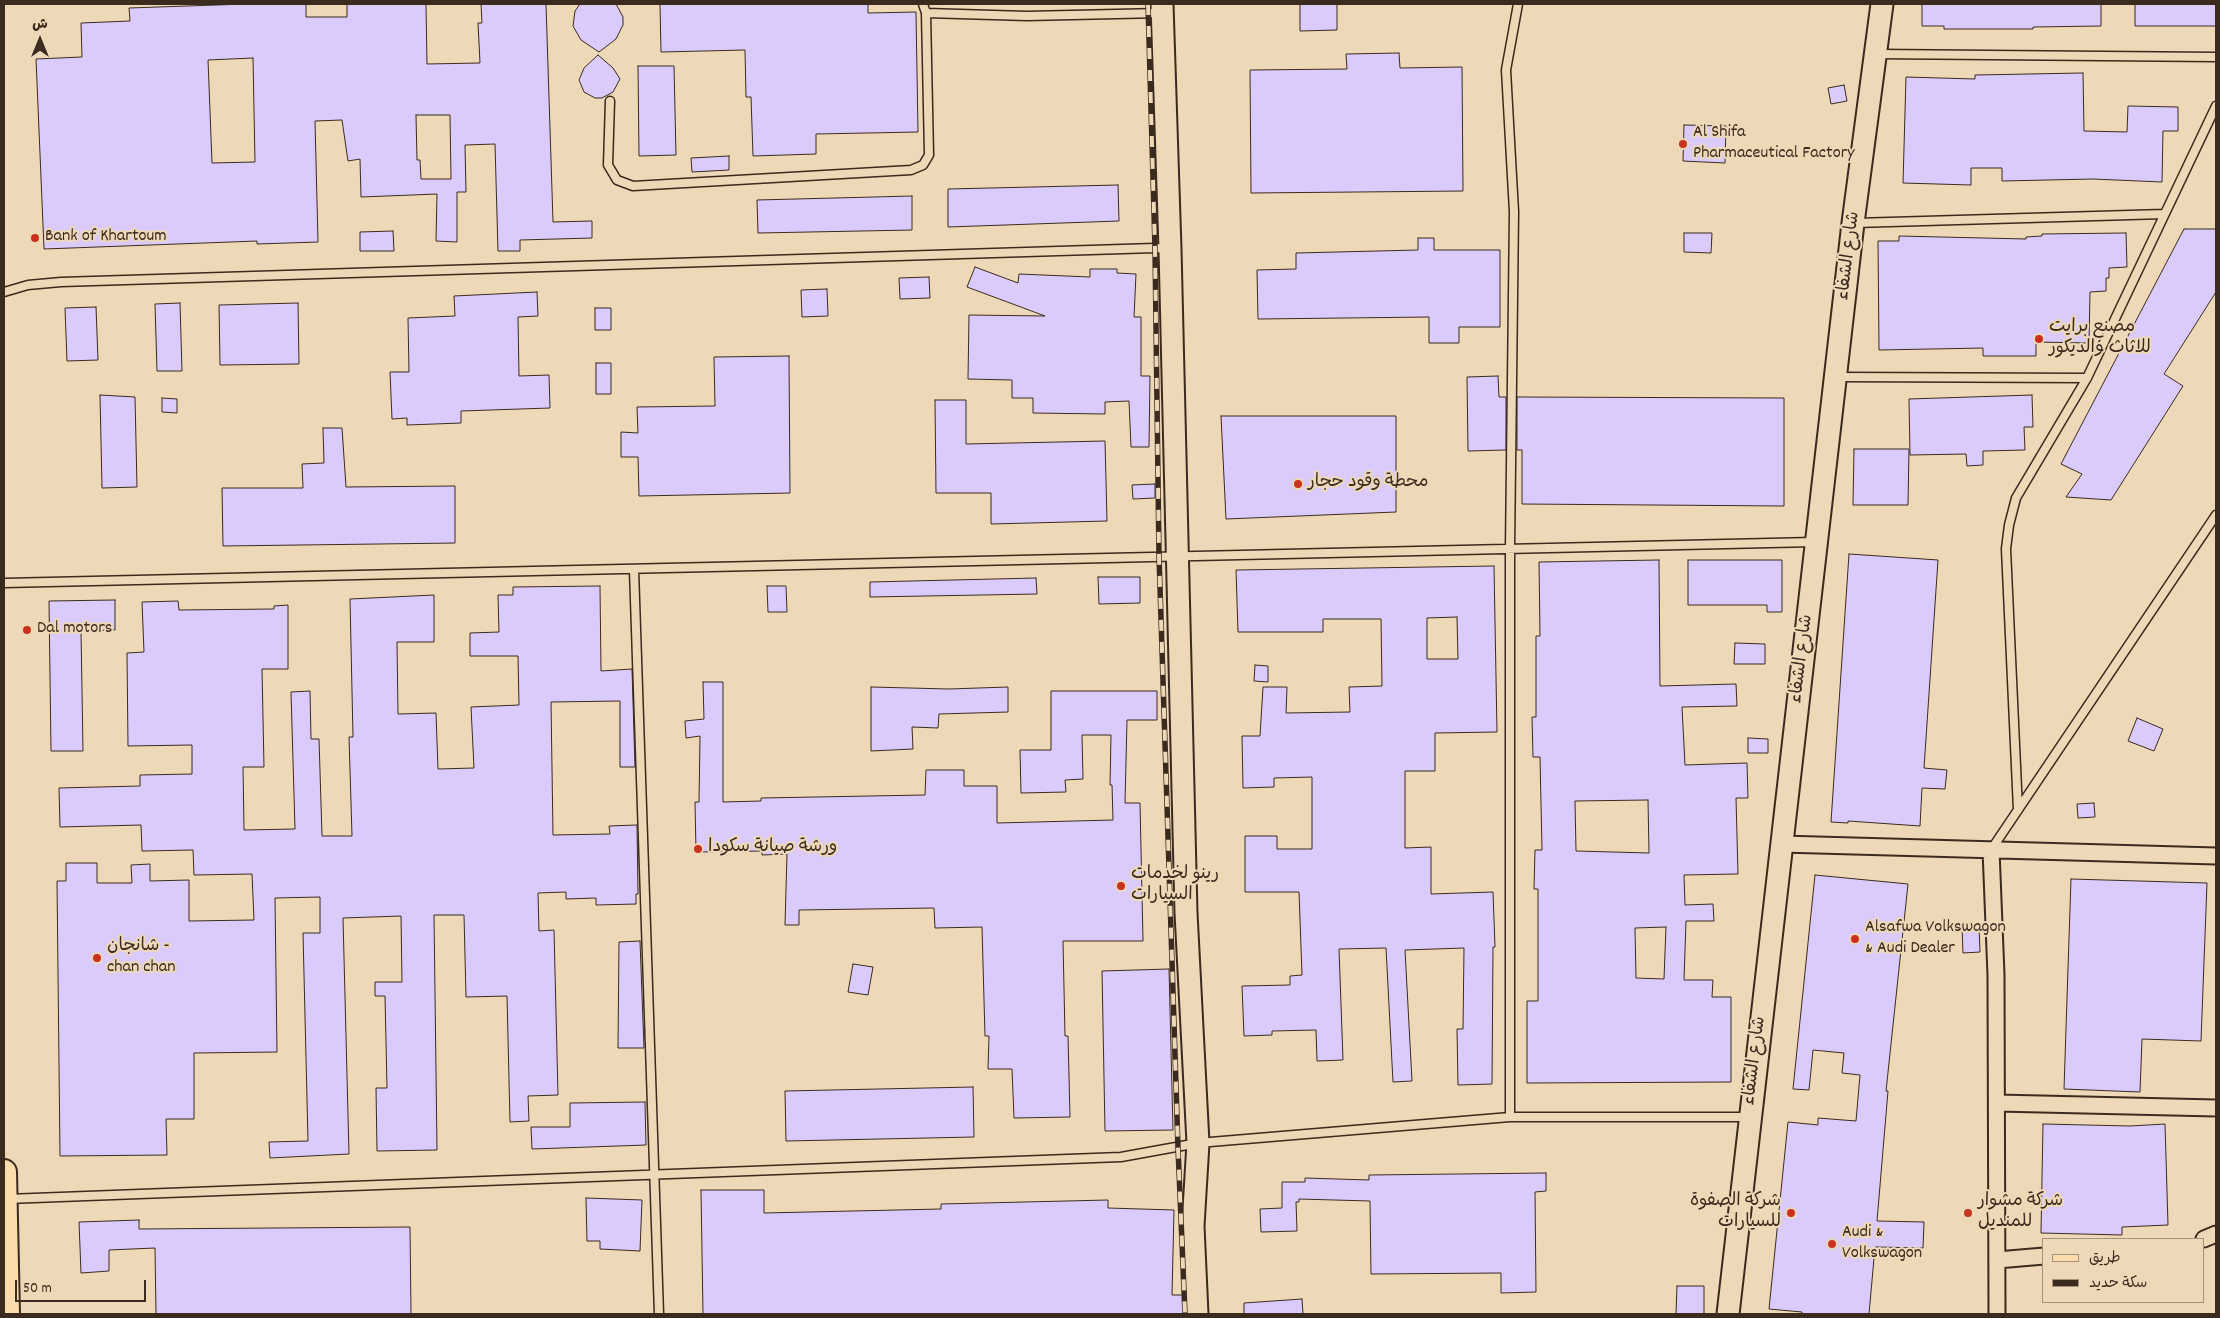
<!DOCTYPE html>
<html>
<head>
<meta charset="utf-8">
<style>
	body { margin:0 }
	#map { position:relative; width:2220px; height:1318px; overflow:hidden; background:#edd8b7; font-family:Dekko,"Playpen Sans Arabic",sans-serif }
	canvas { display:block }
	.frame { position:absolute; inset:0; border:5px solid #3b2a1e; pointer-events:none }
	.legend { position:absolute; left:2042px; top:1238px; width:162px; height:65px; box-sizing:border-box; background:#edd8b7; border:1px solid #a6927a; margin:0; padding:6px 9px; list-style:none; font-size:15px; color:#3b2a1e }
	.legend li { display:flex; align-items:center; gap:10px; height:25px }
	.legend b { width:25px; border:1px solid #a6927a }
	.north { position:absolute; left:15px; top:15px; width:50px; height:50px; -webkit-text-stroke:4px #edd8b7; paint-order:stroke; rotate:0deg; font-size:14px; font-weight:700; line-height:20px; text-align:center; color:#3b2a1e }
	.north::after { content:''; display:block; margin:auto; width:18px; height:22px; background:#3b2a1e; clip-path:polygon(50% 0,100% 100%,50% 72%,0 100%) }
	.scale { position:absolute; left:15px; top:1280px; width:131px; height:22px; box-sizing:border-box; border:2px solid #3b2a1e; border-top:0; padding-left:6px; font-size:15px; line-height:18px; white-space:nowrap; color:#3b2a1e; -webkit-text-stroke:4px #edd8b7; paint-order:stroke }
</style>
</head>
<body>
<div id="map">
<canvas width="2220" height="1318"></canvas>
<div class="frame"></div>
<ul class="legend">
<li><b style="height:6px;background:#fcdcac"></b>طريق</li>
<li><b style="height:6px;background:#3b2a1e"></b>سكة حديد</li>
</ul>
<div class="north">ش</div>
<div class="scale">50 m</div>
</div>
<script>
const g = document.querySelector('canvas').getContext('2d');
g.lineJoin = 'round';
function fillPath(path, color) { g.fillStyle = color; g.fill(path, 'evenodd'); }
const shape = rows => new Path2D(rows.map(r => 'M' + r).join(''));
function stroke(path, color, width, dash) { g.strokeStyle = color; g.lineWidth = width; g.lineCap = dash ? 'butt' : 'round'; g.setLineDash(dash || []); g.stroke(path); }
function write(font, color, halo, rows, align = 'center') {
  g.font = font + ' Dekko,"Playpen Sans Arabic",sans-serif'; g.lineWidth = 4; g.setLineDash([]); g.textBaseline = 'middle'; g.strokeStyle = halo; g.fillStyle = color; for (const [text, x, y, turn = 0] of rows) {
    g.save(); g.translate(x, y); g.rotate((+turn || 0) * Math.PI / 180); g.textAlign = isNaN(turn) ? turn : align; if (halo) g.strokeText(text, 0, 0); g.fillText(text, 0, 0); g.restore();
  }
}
const building = shape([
	[246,4,306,4,306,17,347,17,347,4,426,4,427,64,480,63,478,23,482,23,481,4,546,4,553,222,592,221,592,238,520,240,520,251,498,251,495,144,465,145,466,192,457,192,457,242,436,241,437,194,361,197,360,159,348,161,342,120,315,121,318,242,257,244,257,241,44,249,36,59,82,57,81,23,130,21,129,8,246,4],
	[253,58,255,162,212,163,208,60,253,58],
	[416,115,450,115,451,179,421,179,420,160,417,160,416,115],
	[580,4,616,4,623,17,623,25,616,39,599,52,581,40,573,26,575,11,580,4],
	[660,4,868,4,868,13,916,12,918,132,816,134,816,154,753,156,751,97,746,97,745,50,661,52,660,4],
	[1300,4,1337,4,1337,30,1300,31,1300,4],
	[1922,4,2101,4,2101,26,2033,27,2033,29,1944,29,1944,26,1922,26,1922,4],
	[2135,4,2216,4,2216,26,2135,26,2135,4],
	[1399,53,1400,68,1462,67,1463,191,1251,193,1250,70,1347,69,1346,54,1399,53],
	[598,55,613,68,620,79,613,92,602,98,595,98,584,92,579,80,584,68,598,55],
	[638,66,674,66,676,155,639,156,638,66],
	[2083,73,2084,131,2127,132,2128,106,2178,107,2178,131,2163,131,2162,182,2093,179,2002,181,2002,168,1971,168,1971,185,1903,183,1906,77,1975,79,1975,75,2083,73],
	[1844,85,1847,101,1831,104,1828,88,1844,85],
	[1684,125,1726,126,1725,163,1683,161,1684,125],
	[729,156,729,170,692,172,691,158,729,156],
	[1118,185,1119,221,948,227,948,189,1118,185],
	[912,196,912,230,758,233,757,200,912,196],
	[2184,229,2216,229,2216,292,2164,374,2183,386,2111,500,2066,497,2082,474,2061,464,2184,229],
	[393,231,394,251,360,251,360,232,393,231],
	[1684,233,1712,233,1711,253,1684,252,1684,233],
	[2126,233,2127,267,2109,268,2109,278,2106,278,2106,291,2090,292,2089,343,2036,342,2036,356,1983,356,1983,348,1879,350,1878,241,1899,241,1899,236,2026,239,2026,237,2042,236,2042,234,2126,233],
	[1418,238,1434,238,1434,250,1500,250,1500,327,1459,327,1459,343,1429,343,1429,317,1258,319,1257,270,1296,269,1296,253,1418,250,1418,238],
	[975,267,1018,283,1019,274,1090,277,1090,269,1117,269,1117,273,1136,274,1134,317,1141,317,1141,376,1150,376,1149,447,1131,447,1129,401,1105,402,1105,414,1033,413,1033,398,1012,398,1012,380,968,379,969,315,1045,316,967,287,975,267],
	[929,277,930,298,900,299,899,278,929,277],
	[827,289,828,316,802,317,801,290,827,289],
	[537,292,538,316,518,317,519,376,549,375,550,408,461,411,461,423,407,425,407,418,392,419,390,372,409,372,408,318,455,316,454,296,537,292],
	[180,303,182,371,157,371,155,304,180,303],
	[298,303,299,364,220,365,219,305,298,303],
	[96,307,98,360,67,361,65,308,96,307],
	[595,308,611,308,611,330,595,330,595,308],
	[789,356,790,493,639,496,638,457,621,457,621,432,638,433,637,407,715,406,714,357,789,356],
	[596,363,611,363,611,394,596,394,596,363],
	[1498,376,1499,397,1506,397,1506,450,1468,451,1467,377,1498,376],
	[100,395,135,397,137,487,102,488,100,395],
	[2032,395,2033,427,2024,427,2025,450,1983,451,1983,465,1967,466,1966,454,1910,455,1909,399,2032,395],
	[1517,397,1784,398,1784,506,1522,504,1522,450,1517,450,1517,397],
	[162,398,177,399,177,413,162,412,162,398],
	[935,400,966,400,966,444,1105,441,1107,521,991,524,991,493,936,493,935,400],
	[1221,416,1396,416,1396,512,1226,519,1221,416],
	[323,428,342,428,346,487,455,486,455,543,223,546,222,488,303,488,302,464,324,463,323,428],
	[1854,449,1909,449,1908,505,1853,505,1854,449],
	[1155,484,1155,498,1133,499,1132,485,1155,484],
	[1849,554,1938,560,1924,768,1947,770,1945,789,1922,788,1920,826,1848,821,1848,823,1831,822,1849,554],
	[1659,560,1660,686,1736,684,1737,706,1682,707,1685,765,1747,763,1748,798,1736,798,1738,874,1684,875,1685,905,1713,904,1714,921,1686,921,1684,980,1713,980,1712,997,1731,997,1731,1082,1527,1083,1527,1001,1538,1001,1538,889,1534,889,1535,850,1542,850,1540,757,1533,757,1532,717,1536,717,1536,636,1540,636,1539,562,1659,560],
	[1648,800,1649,853,1576,851,1575,801,1648,800],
	[1666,927,1664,979,1636,978,1635,928,1666,927],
	[1688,560,1782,560,1782,612,1767,612,1767,605,1688,605,1688,560],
	[1494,566,1497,732,1435,733,1435,771,1405,771,1405,848,1431,847,1431,894,1493,892,1495,947,1493,947,1492,1084,1458,1085,1457,1029,1463,1029,1464,948,1405,950,1412,1081,1393,1082,1386,948,1339,949,1343,1060,1317,1061,1316,1030,1272,1031,1272,1035,1244,1036,1242,986,1290,985,1290,976,1302,975,1299,892,1245,892,1245,836,1277,836,1277,849,1312,849,1312,777,1274,778,1274,787,1243,788,1242,736,1260,736,1263,687,1287,687,1286,713,1350,712,1349,687,1382,686,1381,619,1323,619,1323,632,1238,632,1236,570,1494,566],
	[1457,617,1458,659,1427,659,1427,618,1457,617],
	[1098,577,1140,577,1140,603,1099,604,1098,577],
	[1036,578,1037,594,870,597,870,582,1036,578],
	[600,586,601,671,632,669,635,767,620,767,620,701,551,702,553,835,610,834,609,826,637,825,638,894,636,894,636,904,596,905,596,898,566,899,566,892,538,893,539,931,554,930,558,1095,528,1096,529,1121,510,1122,507,996,466,997,464,915,434,915,437,1150,377,1151,376,1088,387,1088,385,996,375,996,375,982,402,982,401,916,343,918,349,1154,270,1158,269,1142,308,1141,303,933,320,933,320,897,275,898,277,1052,194,1053,194,1119,166,1119,167,1155,60,1156,57,881,66,881,66,863,97,863,97,883,132,883,131,865,150,864,150,881,189,880,189,921,254,920,252,874,194,875,193,850,142,851,141,825,60,827,59,788,140,786,140,775,192,774,192,745,128,746,127,653,144,652,142,602,178,601,179,610,274,609,274,606,288,605,288,669,262,669,264,767,243,767,244,830,295,829,291,692,310,691,311,739,319,739,322,836,352,836,349,737,353,737,350,599,434,595,434,642,397,642,398,714,436,713,438,769,474,768,471,707,519,705,518,656,470,656,470,633,499,632,498,595,513,595,513,587,600,586],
	[767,586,786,586,787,612,768,612,767,586],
	[115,600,115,630,81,631,83,751,51,751,49,601,115,600],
	[1735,643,1765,644,1765,664,1734,664,1735,643],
	[1255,665,1268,666,1268,682,1254,681,1255,665],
	[703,682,723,682,723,802,761,801,761,798,925,795,926,770,964,770,964,786,997,786,997,823,1113,820,1112,785,1110,785,1111,735,1082,735,1083,779,1065,780,1066,792,1021,793,1020,750,1051,750,1051,691,1157,691,1157,720,1127,720,1125,803,1140,803,1143,941,1063,941,1065,1036,1068,1036,1070,1117,1014,1118,1012,1069,988,1069,989,1036,985,1036,982,927,935,928,934,908,799,910,799,925,785,925,787,854,762,855,762,851,696,852,695,802,699,802,700,736,686,738,685,721,704,719,703,682],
	[871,687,949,689,1008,687,1008,712,939,714,938,728,912,727,913,749,871,751,871,687],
	[2137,718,2163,729,2154,751,2128,741,2137,718],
	[1748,738,1768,739,1768,753,1748,753,1748,738],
	[2094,803,2095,817,2078,818,2077,804,2094,803],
	[1815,875,1908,884,1886,1091,1888,1091,1877,1221,1924,1222,1923,1248,1875,1247,1869,1314,1802,1314,1802,1312,1769,1309,1788,1122,1818,1125,1818,1118,1856,1121,1860,1075,1842,1073,1844,1053,1813,1050,1809,1090,1793,1089,1815,875],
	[2071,879,2207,883,2201,1041,2142,1039,2140,1092,2064,1089,2071,879],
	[1962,926,1979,926,1980,952,1963,953,1962,926],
	[640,941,644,1048,618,1048,619,942,640,941],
	[853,964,873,967,868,995,848,992,853,964],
	[1169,969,1173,1130,1105,1131,1102,971,1169,969],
	[973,1087,974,1137,786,1141,785,1091,973,1087],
	[645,1102,646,1145,532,1149,531,1127,570,1127,570,1103,645,1102],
	[2043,1124,2130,1126,2165,1124,2168,1225,2122,1227,2122,1235,2041,1233,2043,1124],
	[1546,1173,1546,1191,1535,1192,1536,1292,1501,1293,1501,1273,1371,1274,1370,1201,1299,1199,1299,1202,1296,1202,1297,1231,1261,1232,1260,1209,1282,1208,1282,1182,1305,1182,1305,1178,1369,1180,1369,1175,1546,1173],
	[701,1190,764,1190,764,1213,941,1209,941,1204,1108,1200,1108,1208,1174,1210,1172,1295,1183,1295,1184,1314,703,1314,701,1190],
	[586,1198,642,1200,640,1251,600,1249,600,1241,587,1241,586,1198],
	[139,1220,139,1229,410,1227,411,1314,156,1314,155,1248,109,1250,109,1271,81,1273,79,1222,139,1220],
	[1677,1286,1704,1286,1704,1314,1676,1314,1677,1286],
	[1302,1299,1303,1314,1244,1314,1244,1303,1302,1299]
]);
fillPath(building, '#dbcbfd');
stroke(building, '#3b2a1e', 1);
const lane = shape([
	[926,13,1027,16,1161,13],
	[1877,54,2216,57],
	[610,101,608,165,617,180,633,186,911,170,923,165,929,155,926,13,923,4],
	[1855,223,2164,214],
	[4,292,28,285,61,282,1155,248,1168,249],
	[1838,377,2087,378],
	[634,570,659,1314],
	[4,583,1814,542],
	[2018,810,2006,549,2009,525,2016,498,2087,378,2216,106],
	[1991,850,2216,515],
	[1510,1117,1510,549,1514,212,1506,70,1518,4],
	[7,1199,1121,1157,1198,1143,1510,1117,1750,1117]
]);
const street = shape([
	[1781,844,2216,856],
	[1991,850,1996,975,1997,1314],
	[1997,1103,2216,1108],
	[2204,1239,2216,1234],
	[1997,1260,2044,1256]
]);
const secondary = shape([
	[1162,4,1170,249,1186,913,1198,1143,1193,1226,1197,1314],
	[1728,1314,1853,223,1882,4]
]);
const primary = shape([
	[4,1172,7,1314]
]);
stroke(lane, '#3b2a1e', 11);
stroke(street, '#3b2a1e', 19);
stroke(secondary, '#3b2a1e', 25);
stroke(primary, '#3b2a1e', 28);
stroke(lane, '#edd8b7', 8);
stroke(street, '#edd8b7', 15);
stroke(secondary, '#edd8b7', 21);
stroke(primary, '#fcdcac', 24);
const rail = shape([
	[1148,4,1155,248,1159,556,1178,1148,1185,1314]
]);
stroke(rail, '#3b2a1e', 5.5);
stroke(rail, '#edd8b7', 4, [11]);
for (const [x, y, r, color] of [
	[1683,144,5,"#c8321e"],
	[35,238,5,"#c8321e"],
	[2039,339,5,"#c8321e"],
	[1298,484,5,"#c8321e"],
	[27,630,5,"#c8321e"],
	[698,849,5,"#c8321e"],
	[1121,886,5,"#c8321e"],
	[1855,939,5,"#c8321e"],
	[97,958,5,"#c8321e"],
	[1791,1213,5,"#c8321e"],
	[1968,1213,5,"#c8321e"],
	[1832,1244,5,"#c8321e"]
]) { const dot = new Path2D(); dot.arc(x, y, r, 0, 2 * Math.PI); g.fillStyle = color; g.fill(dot); stroke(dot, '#edd8b7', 2); }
write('18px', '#3b2a1e', '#edd8b7', [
	["Al Shifa",1693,134],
	["Pharmaceutical Factory",1693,155],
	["Bank of Khartoum",45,238],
	["مصنع برايت",2049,329],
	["للاثاث والديكور",2049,350],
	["محطة وقود حجار",1308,484],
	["Dal motors",37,630],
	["ورشة صيانة سكودا",708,849],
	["رينو لخدمات",1131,876],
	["السيارات",1131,897],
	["Alsafwa Volkswagon",1865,929],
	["& Audi Dealer",1865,950],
	["شانجان -",107,948],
	["chan chan",107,969],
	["شركة الصفوة",1781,1203,"right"],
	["للسيارات",1781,1224,"right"],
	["شركة مشوار",1978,1203],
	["للمنديل",1978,1224],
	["Audi &",1842,1234],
	["Volkswagon",1842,1255]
], 'left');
write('18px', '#3b2a1e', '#edd8b7', [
	["شارع الشفاء",1850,256,-83],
	["شارع الشفاء",1803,659,-83],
	["شارع الشفاء",1756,1061,-83]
]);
</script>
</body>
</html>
